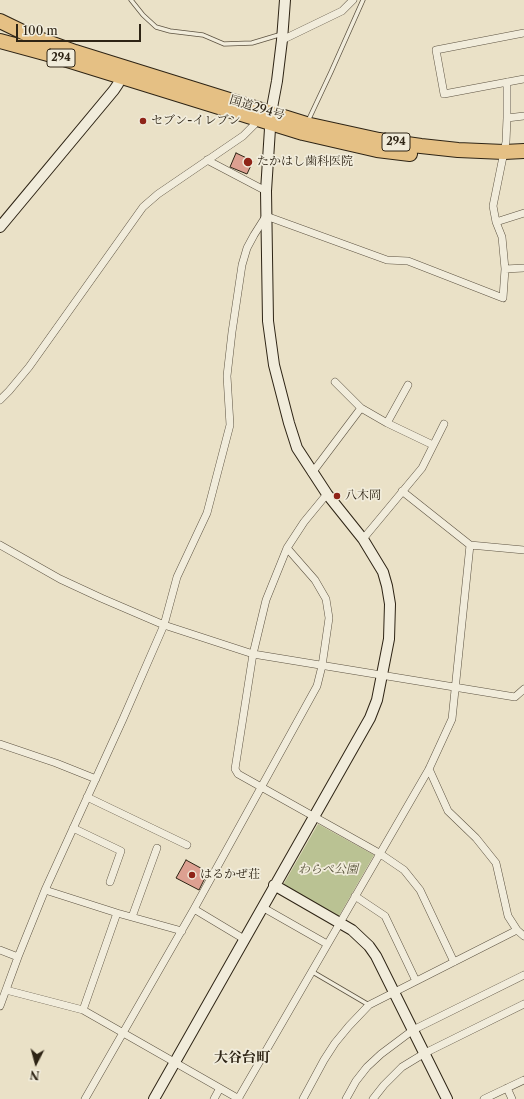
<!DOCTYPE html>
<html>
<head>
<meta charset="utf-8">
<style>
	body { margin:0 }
	#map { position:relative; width:524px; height:1099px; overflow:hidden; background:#eae1c7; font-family:"Libre Caslon Text",serif }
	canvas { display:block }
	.north { position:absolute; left:16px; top:1043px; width:40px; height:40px; -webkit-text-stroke:3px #f1ecdb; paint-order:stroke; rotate:186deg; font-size:11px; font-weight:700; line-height:16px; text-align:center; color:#2e2415 }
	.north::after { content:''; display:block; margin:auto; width:14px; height:18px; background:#2e2415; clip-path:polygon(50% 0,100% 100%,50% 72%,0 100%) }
	.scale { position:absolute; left:16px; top:24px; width:125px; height:18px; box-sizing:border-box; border:2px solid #2e2415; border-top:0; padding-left:5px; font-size:12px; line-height:14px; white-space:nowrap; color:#2e2415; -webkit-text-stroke:3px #f1ecdb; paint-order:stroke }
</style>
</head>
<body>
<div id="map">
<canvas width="524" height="1099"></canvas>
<div class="north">N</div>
<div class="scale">100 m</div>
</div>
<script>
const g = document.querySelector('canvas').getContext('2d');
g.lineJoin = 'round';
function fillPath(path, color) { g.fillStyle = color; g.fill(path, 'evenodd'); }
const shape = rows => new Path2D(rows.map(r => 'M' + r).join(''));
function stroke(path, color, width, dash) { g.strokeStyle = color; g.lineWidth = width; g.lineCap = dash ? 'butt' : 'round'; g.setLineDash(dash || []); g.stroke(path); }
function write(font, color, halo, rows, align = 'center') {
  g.font = font + ' "Libre Caslon Text","Noto Serif JP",serif'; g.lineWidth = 3.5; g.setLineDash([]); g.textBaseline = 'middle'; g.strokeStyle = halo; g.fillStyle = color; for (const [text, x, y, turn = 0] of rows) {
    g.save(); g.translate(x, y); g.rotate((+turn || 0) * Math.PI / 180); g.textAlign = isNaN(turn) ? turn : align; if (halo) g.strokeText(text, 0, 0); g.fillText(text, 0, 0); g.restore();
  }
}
fillPath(shape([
	[318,824,374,855,339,916,283,885]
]), '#bac293');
const building = shape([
	[236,153,253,161,247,174,230,167,236,153],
	[186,860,208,872,199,890,176,878,186,860]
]);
fillPath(building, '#dda091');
stroke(building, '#2e2415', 1);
const lane = shape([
	[131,0,143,15,156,27,170,31,203,35,224,44,252,43,282,34],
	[308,121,331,72,363,0],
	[311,971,369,1005]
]);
const street = shape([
	[524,33,436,50,444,94,524,79],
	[282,40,342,11,353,0],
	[507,82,507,118,524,116],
	[207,160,266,191],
	[496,222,524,213],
	[505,269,524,268],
	[335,382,361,408],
	[0,400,9,391,29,367,143,207,158,194,243,136,254,125,257,120],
	[387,423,408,385],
	[312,473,361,408,387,423,433,445],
	[402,491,470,545,524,550],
	[327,494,304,522,287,548,266,600,253,654,235,769,238,774,379,853,404,870,420,890,454,962],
	[363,539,422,468,444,424],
	[0,545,60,579,101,598,164,625,253,654,515,697,524,689],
	[0,744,56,763,96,779],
	[429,769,448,811,476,838,496,863,508,916,517,930,524,936],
	[87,797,187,845],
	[73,828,121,851,110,882],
	[45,890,117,913,182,931],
	[355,896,385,916,416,981],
	[262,907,327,944],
	[194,909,244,939],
	[132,917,157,848],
	[0,950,18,957],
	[6,990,83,1010,239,1099],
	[0,1006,18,957,45,890,123,719,164,625,177,577,207,513,230,425,227,376,232,332,242,265,247,248,254,235,266,216,387,260,408,261,503,298,505,269,502,237,496,222,493,206,506,142,507,118],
	[83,1010,117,913],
	[507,1088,512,1099],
	[85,1099,194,909,317,686,322,666,329,618,326,599,315,580,287,548],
	[214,1099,220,1088],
	[238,1099,429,769,452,719,470,545],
	[303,1099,324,1060,335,1043,349,1026,369,1005,517,930],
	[346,1099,356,1081,367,1067,381,1054,413,1030,524,975],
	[373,1099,384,1085,402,1067,425,1053,524,1004],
	[484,1099,524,1080]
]);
const secondary = shape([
	[0,227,114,90,118,84,124,71],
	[274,885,352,930,369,946,376,956,447,1099],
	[154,1099,370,718,377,700,389,639,390,604,387,586,383,572,363,539,327,494,297,448,289,423,274,365,268,321,266,191,271,113,277,81,282,40,285,0]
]);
const highway = shape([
	[0,21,31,36,75,52,306,124,379,140,421,146,458,150,504,152,524,151],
	[0,41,48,54,303,133,377,150,410,154]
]);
stroke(lane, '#5d5342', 5);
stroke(street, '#5d5342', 8);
stroke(secondary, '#2e2415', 12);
stroke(highway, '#2e2415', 16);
stroke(lane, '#f1ecdb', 3.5);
stroke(street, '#f1ecdb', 7);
stroke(secondary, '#f1ecdb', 10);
stroke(highway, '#e5c084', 14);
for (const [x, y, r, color] of [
	[143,121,4,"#8f2418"],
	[248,162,5,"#8f2418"],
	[337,496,4,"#8f2418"],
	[192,875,4,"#8f2418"]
]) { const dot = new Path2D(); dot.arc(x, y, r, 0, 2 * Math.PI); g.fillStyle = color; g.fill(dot); stroke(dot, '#f1ecdb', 1.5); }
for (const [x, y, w] of [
	[61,58,28],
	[396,142,28]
]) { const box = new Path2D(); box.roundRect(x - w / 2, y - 9, w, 18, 3); g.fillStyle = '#f1ecdb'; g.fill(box); stroke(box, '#2e2415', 1); }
write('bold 11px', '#2e2415', null, [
	["294",61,58],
	["294",396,142]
]);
write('12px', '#2e2415', '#f1ecdb', [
	["国道294号",257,108,17]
]);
write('12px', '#2e2415', '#f1ecdb', [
	["セブン-イレブン",151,121],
	["たかはし歯科医院",257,162],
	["八木岡",345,496],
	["はるかぜ荘",200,875]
], 'left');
write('italic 12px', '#58533b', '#f1ecdb', [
	["わらぺ公園",328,870]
]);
write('bold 14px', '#2e2415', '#f1ecdb', [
	["大谷台町",242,1058]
]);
</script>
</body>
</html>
